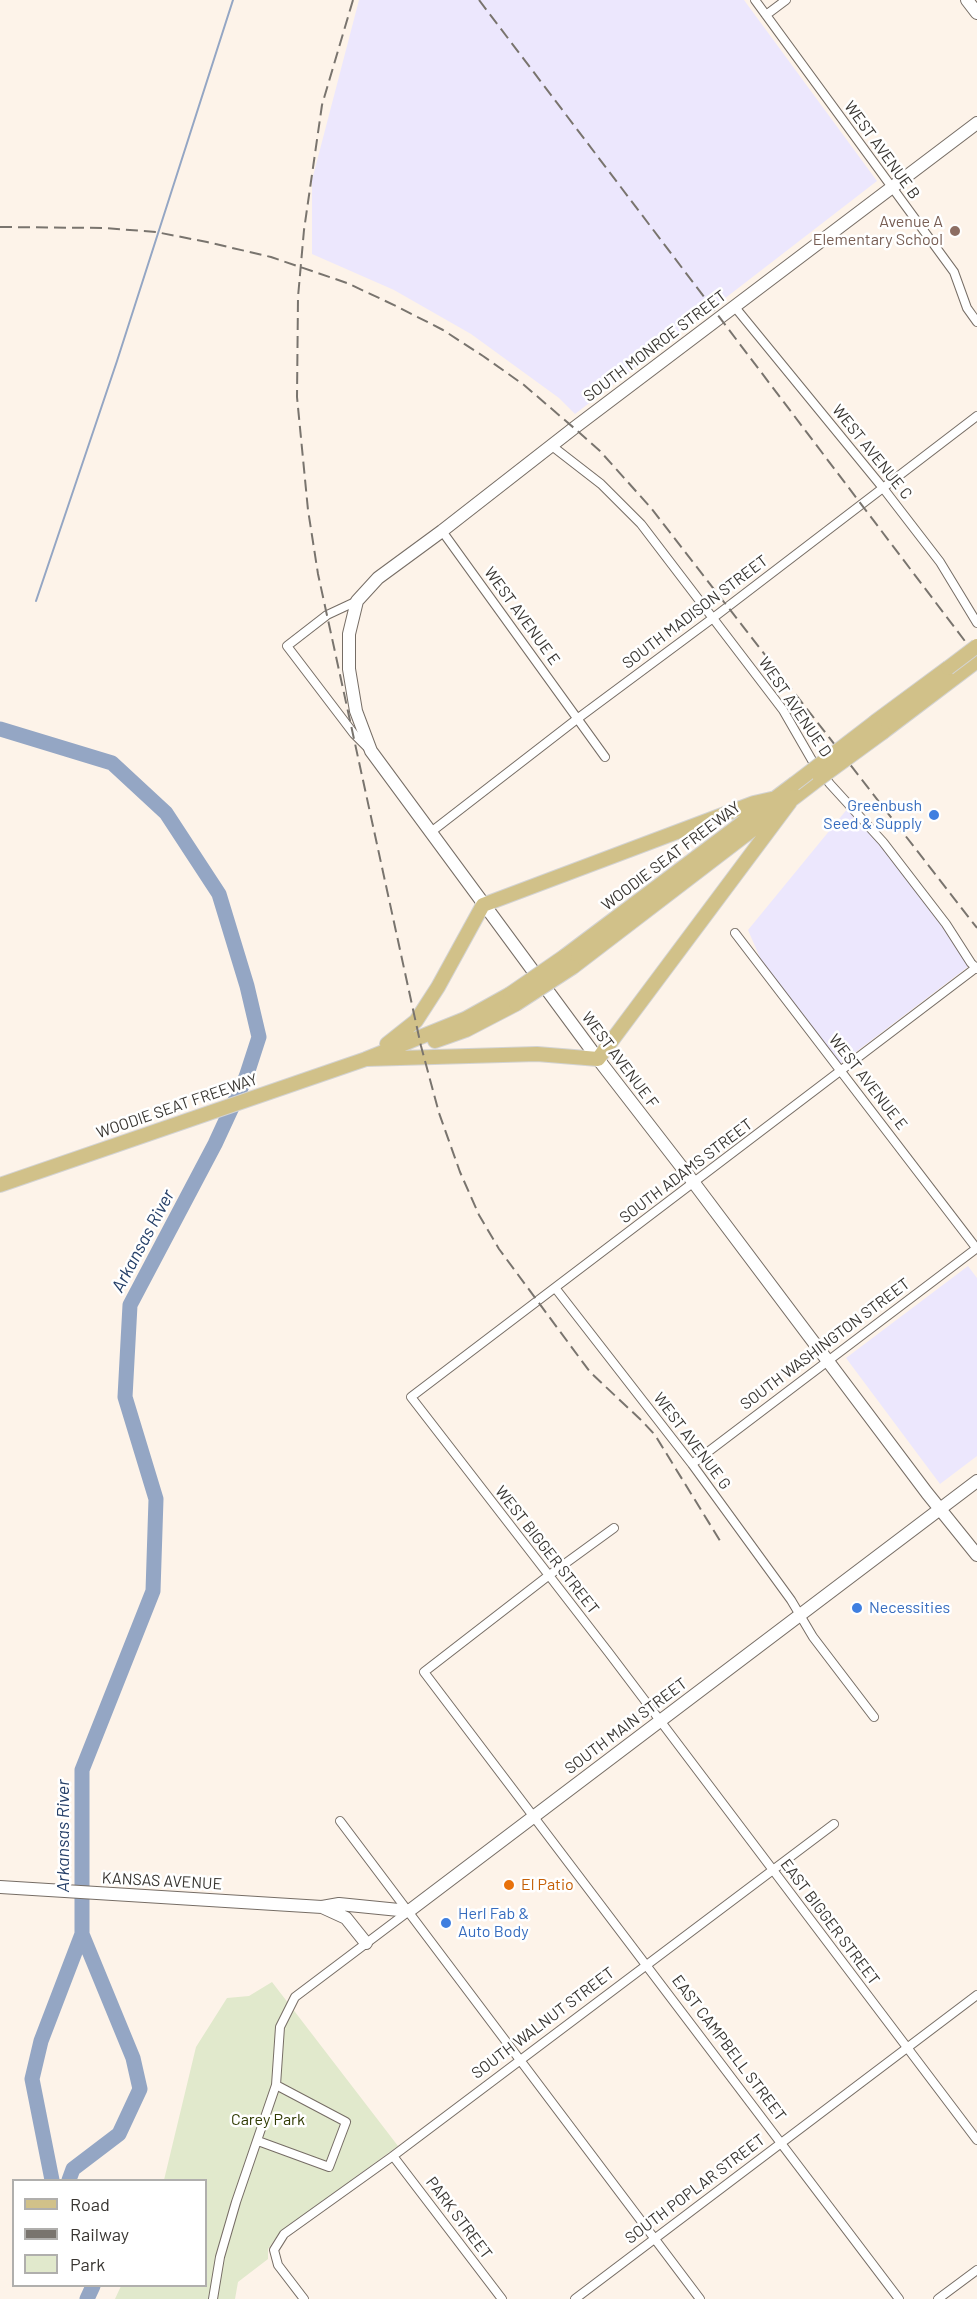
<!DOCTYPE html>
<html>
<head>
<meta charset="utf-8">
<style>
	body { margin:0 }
	#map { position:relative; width:977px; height:2299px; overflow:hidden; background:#fdf3e9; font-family:Barlow,sans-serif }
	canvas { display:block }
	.legend { position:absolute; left:12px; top:2179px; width:195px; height:108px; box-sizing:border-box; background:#fff; border:2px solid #b0afad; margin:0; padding:8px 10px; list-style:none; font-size:18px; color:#393632 }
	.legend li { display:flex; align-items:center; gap:12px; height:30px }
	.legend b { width:30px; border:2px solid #b0afad }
</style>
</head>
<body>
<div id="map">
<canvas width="977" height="2299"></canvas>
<ul class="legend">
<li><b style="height:8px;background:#d1c189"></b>Road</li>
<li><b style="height:8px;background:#79746e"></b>Railway</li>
<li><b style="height:16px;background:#e1e9cc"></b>Park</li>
</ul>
</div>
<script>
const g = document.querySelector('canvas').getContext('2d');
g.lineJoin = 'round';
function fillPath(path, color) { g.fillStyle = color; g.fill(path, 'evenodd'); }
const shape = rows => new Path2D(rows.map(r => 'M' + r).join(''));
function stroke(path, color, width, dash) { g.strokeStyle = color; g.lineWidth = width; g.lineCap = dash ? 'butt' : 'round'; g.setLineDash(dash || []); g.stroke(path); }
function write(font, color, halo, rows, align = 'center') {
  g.font = font + ' Barlow,sans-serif'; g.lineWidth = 5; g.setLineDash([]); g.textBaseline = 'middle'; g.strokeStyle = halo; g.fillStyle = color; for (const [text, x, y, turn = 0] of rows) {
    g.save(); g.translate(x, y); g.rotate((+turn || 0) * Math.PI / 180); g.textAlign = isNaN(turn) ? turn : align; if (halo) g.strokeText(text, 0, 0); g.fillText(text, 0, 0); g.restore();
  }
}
fillPath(shape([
	[359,0,744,0,877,181,575,414,559,398,471,334,394,290,312,254,312,180],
	[848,808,875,836,935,916,969,966,840,1064,761,960,748,930],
	[968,1266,977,1278,977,1456,940,1484,846,1358]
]), '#ece7fd');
fillPath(shape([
	[272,1982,398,2146,280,2232,268,2249,268,2259,238,2282,235,2299,115,2299,121,2286,206,2286,206,2180,164,2180,196,2047,227,1998,249,1996]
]), '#e1e9cc');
stroke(shape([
	[36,601,117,361,233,0]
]), '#94a6c4', 2);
stroke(shape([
	[0,729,112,763,166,813,219,894,247,986,259,1037,246,1077,215,1144,130,1305,125,1397,156,1499,153,1591,82,1770,82,1934,133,2058,140,2089,119,2134,73,2169,69,2180],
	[52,2180,32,2079,41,2041,82,1934],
	[87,2299,93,2286]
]), '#94a6c4', 15);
const street = shape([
	[755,0,954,272,967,308,977,322],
	[766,15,786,0],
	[734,306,883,488,940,562,977,623],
	[552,446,601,484,641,524,783,710,813,762,830,784,883,842,946,924,971,963,977,969],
	[442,531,605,757],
	[357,601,327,615,287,646,354,734,367,747],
	[431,832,577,719,713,618,977,416],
	[735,933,977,1249],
	[977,967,411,1397,609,1653,977,2140],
	[556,1289,692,1464,791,1600,813,1637,874,1717],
	[692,1464,977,1248],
	[614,1528,548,1576,424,1672,899,2299],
	[340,1821,700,2299],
	[258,2141,329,2167,346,2122,276,2085],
	[393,2156,502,2299],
	[213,2299,220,2257,236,2202,276,2085,280,2027,295,1997,409,1911],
	[304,2299,278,2265,274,2250,284,2234,393,2156,834,1824],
	[575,2299,977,1995],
	[938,2299,977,2270]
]);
const secondary = shape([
	[967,0,977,13],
	[977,123,574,428,442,531,378,578,357,601,349,634,349,669,356,711,371,751,598,1059,694,1183,927,1493,977,1555],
	[0,1887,322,1907,346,1918,366,1943],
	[322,1907,339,1904,409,1911,977,1481]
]);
const primary = shape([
	[875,722,948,668],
	[883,732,977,661],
	[565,956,794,784],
	[573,967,820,778],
	[435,1041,466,1030,516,1004],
	[387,1044,416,1021,438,987,483,905,754,803,776,798],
	[366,1059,537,1054,598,1059,790,802],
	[0,1185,366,1059,465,1019,510,994]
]);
stroke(street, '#766d65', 10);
stroke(secondary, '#766d65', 14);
stroke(primary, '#d3d3d2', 16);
stroke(street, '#fff', 8);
stroke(secondary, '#fff', 12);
stroke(primary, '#d1c189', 14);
stroke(shape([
	[353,0,322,105,304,230,298,297,297,397,308,510,318,574,421,1046,439,1113,460,1172,479,1215,499,1249,590,1372,642,1421,655,1435,722,1544],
	[479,0,977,657],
	[0,227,104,228,156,232,207,242,271,257,347,283,396,306,443,330,483,356,524,385,574,428,600,451,651,508,977,928]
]), '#79746e', 2, [12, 6]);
const primaryBridge = shape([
	[948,668,977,646],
	[820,778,883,732],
	[794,784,875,722],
	[510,994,565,956],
	[516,1004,573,967]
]);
stroke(primaryBridge, '#d3d3d2', 16, []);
stroke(primaryBridge, '#d1c189', 14);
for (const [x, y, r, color] of [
	[955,231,6,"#8d6e63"],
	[934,815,6,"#3f7fe0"],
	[857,1608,6,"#3f7fe0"],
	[509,1885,6,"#e8710a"],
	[446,1923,6,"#3f7fe0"]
]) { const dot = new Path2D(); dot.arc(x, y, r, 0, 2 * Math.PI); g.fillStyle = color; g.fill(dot); stroke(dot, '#fff', 2); }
write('16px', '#393632', '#fff', [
	["WEST AVENUE B",882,150,54],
	["SOUTH MONROE STREET",655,346,-37],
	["WEST AVENUE C",872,452,51],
	["SOUTH MADISON STREET",695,612,-37],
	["WEST AVENUE E",522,616,54],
	["WEST AVENUE D",795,707,56],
	["WOODIE SEAT FREEWAY",671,856,-37],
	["WEST AVENUE F",620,1060,53],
	["WEST AVENUE E",868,1082,52],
	["WOODIE SEAT FREEWAY",177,1106,-19],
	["SOUTH ADAMS STREET",686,1171,-37],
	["SOUTH WASHINGTON STREET",825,1344,-37],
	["WEST AVENUE G",692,1441,53],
	["WEST BIGGER STREET",547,1550,52],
	["SOUTH MAIN STREET",626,1726,-37],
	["KANSAS AVENUE",162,1881,3],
	["EAST BIGGER STREET",830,1922,53],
	["SOUTH WALNUT STREET",543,2023,-37],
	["EAST CAMPBELL STREET",729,2048,53],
	["SOUTH POPLAR STREET",695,2189,-37],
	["PARK STREET",459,2218,53]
]);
write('16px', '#785e54', '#fff', [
	["Avenue A",943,222],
	["Elementary School",943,240]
], 'right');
write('16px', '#366cbe', '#fff', [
	["Greenbush",922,806,"right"],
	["Seed & Supply",922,824,"right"],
	["Necessities",869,1608],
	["Herl Fab &",458,1914],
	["Auto Body",458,1932]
], 'left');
write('16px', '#c56008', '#fff', [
	["El Patio",521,1885]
], 'left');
write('16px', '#2f3a00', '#fff', [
	["Carey Park",268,2120]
]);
write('italic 18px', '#264069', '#fff', [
	["Arkansas River",143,1241,-62],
	["Arkansas River",63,1836,-90]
]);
</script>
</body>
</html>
